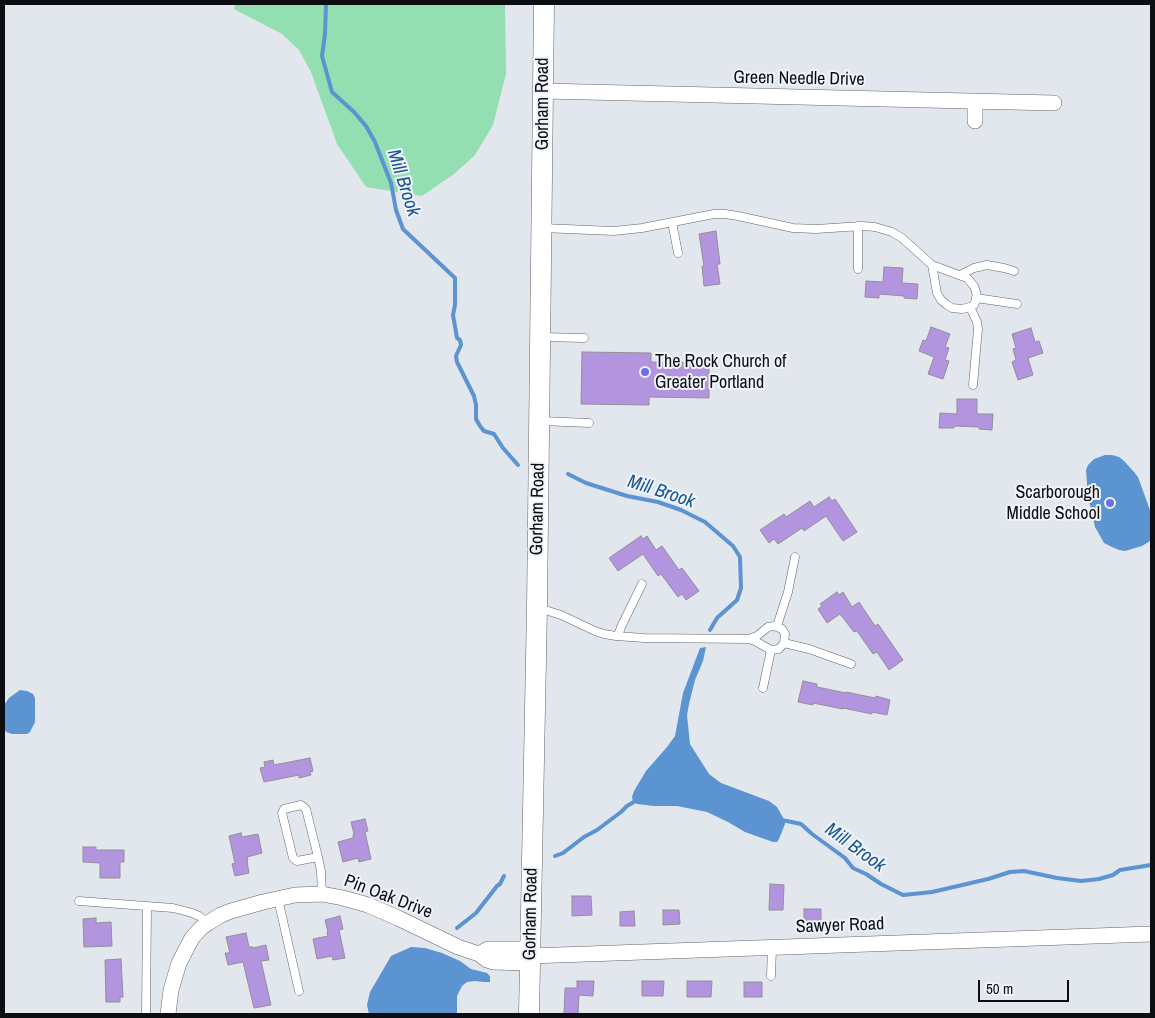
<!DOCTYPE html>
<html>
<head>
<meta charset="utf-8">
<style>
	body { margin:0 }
	#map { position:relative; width:1155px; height:1018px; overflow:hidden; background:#e2e6ed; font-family:"Archivo Narrow",sans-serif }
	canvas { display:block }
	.frame { position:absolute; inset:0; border:5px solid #0d0e11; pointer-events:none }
	.scale { position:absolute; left:978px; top:980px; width:91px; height:22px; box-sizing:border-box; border:2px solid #0d0e11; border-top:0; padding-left:6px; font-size:15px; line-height:18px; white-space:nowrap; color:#0d0e11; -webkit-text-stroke:4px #eff3fa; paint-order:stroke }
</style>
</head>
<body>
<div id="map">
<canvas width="1155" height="1018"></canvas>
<div class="frame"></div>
<div class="scale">50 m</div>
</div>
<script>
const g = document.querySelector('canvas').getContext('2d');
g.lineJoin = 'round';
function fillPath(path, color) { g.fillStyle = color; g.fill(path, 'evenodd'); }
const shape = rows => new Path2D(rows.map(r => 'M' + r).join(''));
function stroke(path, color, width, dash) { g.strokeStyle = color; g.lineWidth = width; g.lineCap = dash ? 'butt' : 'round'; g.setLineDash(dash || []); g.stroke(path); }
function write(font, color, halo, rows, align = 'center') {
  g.font = font + ' "Archivo Narrow",sans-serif'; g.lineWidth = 4; g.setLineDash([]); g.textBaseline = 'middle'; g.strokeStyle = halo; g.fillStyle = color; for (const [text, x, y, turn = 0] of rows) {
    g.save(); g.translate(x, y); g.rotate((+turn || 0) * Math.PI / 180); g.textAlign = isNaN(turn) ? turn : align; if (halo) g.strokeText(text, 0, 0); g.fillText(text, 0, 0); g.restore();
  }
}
fillPath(shape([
	[235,4,505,4,506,74,493,125,475,155,454,174,422,196,366,187,337,144,311,72,299,50,282,34,234,9]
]), '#94dfb1');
fillPath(shape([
	[1105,455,1112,455,1119,457,1124,461,1134,472,1138,477,1151,513,1151,538,1150,541,1142,546,1125,551,1119,550,1112,547,1104,543,1095,527,1088,496,1086,470,1088,465,1094,459],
	[706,647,703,661,695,680,689,704,687,715,690,744,709,774,721,783,769,801,777,807,785,821,785,824,779,839,777,842,773,842,745,832,728,822,707,812,677,806,654,806,637,804,633,802,632,797,634,791,646,771,667,747,675,736,683,693,700,648],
	[20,690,27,691,33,694,35,698,35,722,30,732,27,734,12,734,6,732,4,727,4,705,9,698],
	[411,947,425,948,442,953,460,961,471,969,487,973,490,976,490,982,484,982,475,981,467,982,462,986,457,996,457,1014,369,1014,367,1005,370,992,387,963,391,956]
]), '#5b94d1');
stroke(shape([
	[326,4,325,34,322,56,332,92,354,112,366,126,375,142,391,183,396,210,403,229,455,278,455,305,453,315,457,338,460,340,461,345,456,356,457,362,474,396,476,405,476,419,480,426,484,431,494,434,503,448,518,465],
	[568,474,586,483,627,496,658,502,681,510,705,522,733,546,740,557,741,588,737,600,717,618,710,630],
	[782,820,801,824,812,834,845,858,853,868,866,874,881,884,903,895,932,892,988,879,1010,872,1024,871,1057,878,1081,881,1099,879,1113,875,1120,870,1151,865],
	[555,856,563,853,584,837,597,830,621,812,627,806,637,800],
	[457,928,476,913,497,886,500,884,504,876]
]), '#5b94d1', 4);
const building = shape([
	[716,231,720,264,717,264,720,284,704,286,702,266,704,266,699,234,716,231],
	[884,267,903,268,902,283,918,284,917,299,904,298,904,296,879,294,879,298,865,297,866,281,883,282,884,267],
	[931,327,950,334,945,347,949,348,945,360,949,361,943,379,928,374,934,357,919,351,923,340,926,341,931,327],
	[1031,328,1035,342,1039,341,1043,353,1028,358,1033,375,1018,380,1012,362,1016,360,1013,349,1016,348,1012,334,1031,328],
	[582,352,651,353,651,362,709,363,709,398,649,397,649,405,581,404,582,352],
	[957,399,977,399,977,414,993,414,992,430,979,429,979,427,954,426,954,428,939,428,940,413,957,414,957,399],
	[829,497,832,501,835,499,857,532,843,541,826,516,804,531,802,528,778,544,774,539,769,543,760,530,784,514,786,517,810,501,814,507,829,497],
	[641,536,643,539,647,536,656,550,662,546,679,570,682,568,699,591,686,600,682,594,678,597,661,574,658,576,643,554,618,571,609,558,641,536],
	[837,592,839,595,843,592,852,607,859,602,875,626,878,624,903,660,889,670,877,652,873,654,857,631,854,632,840,614,827,623,818,609,822,606,820,604,837,592],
	[803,681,817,684,817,687,846,693,846,692,875,698,876,696,890,700,887,715,872,712,872,714,843,708,843,709,813,703,813,705,798,702,803,681],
	[310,758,313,771,310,772,311,775,299,778,299,775,264,782,260,768,265,767,264,762,273,760,274,765,310,758],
	[365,819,368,831,365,832,371,859,359,862,358,858,343,862,338,842,353,838,353,835,354,834,351,822,365,819],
	[241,833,242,837,258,834,262,853,247,857,248,860,247,861,249,873,235,876,232,864,235,863,229,836,241,833],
	[83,847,96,847,96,850,124,850,124,862,120,862,120,878,100,878,100,863,83,862,83,847],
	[770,884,784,885,783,910,769,910,770,884],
	[572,896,591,896,592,915,572,916,572,896],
	[804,909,821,909,821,922,804,923,804,909],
	[663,910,679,910,680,924,663,925,663,910],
	[634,911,635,926,620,926,620,912,634,911],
	[340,916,343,929,339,930,345,958,333,960,332,956,317,959,313,939,328,936,327,932,328,932,325,920,340,916],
	[96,918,96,923,111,922,112,946,84,947,83,919,96,918],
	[246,933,249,947,253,947,253,948,266,945,269,960,261,961,271,1005,254,1008,243,962,228,965,225,953,230,953,226,937,246,933],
	[121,959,123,997,120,997,120,1002,106,1002,105,960,121,959],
	[577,981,594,981,593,996,579,995,578,1014,564,1014,565,988,577,988,577,981],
	[642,981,664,981,663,996,642,996,642,981],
	[687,981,712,981,711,997,687,997,687,981],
	[744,982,762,982,762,997,744,997,744,982]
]);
fillPath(building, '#b395df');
stroke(building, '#918f96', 1);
const service = shape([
	[672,222,678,253],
	[542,228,614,231,642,228,714,214,725,214,738,216,793,228,816,229,862,226,875,227,892,232,902,238,932,265,937,293,941,300,947,305,952,308,962,309,970,307,974,305,977,297,976,292,974,286,967,278,932,265],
	[858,269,858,226],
	[960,275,974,268,987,265,1004,268,1014,271],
	[976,298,1017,304],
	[970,307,977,322,978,329,973,385],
	[542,337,584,338],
	[541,421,589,423],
	[539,608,561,615,595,631,604,634,616,636,644,638,749,639],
	[774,626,782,629,785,634,784,643,779,649,771,650,755,641,749,639,757,636,768,627,774,626],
	[777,626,788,592,795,557],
	[618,636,621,627,642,584],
	[784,643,809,649,851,664],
	[763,688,771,650],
	[318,857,297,861,293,858,282,813,284,809,301,805,306,809,318,857,321,871,322,894],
	[278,899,299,991],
	[79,901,173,908,192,913,199,916,208,923],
	[771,976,772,948],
	[146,1014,147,907]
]);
const minor = shape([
	[543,91,1054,103],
	[975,121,975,102],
	[479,954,488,949,530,949],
	[530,956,1151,934],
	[168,1014,171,990,179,963,192,938,201,928,208,923,221,915,231,911,263,902,295,895,322,894,343,898,368,905,398,918,458,947,479,954,487,960,493,962,530,963]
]);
const secondary = shape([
	[529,1014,537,607,544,4]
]);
stroke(service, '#61646a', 9);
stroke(minor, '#61646a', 16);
stroke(secondary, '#61646a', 21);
stroke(service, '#fff', 8);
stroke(minor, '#fff', 15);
stroke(secondary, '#fff', 20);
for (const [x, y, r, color] of [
	[645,372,5,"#6c6de7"],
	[1110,503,5,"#6c6de7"]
]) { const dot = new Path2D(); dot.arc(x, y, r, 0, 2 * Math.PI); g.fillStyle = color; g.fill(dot); stroke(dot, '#eff3fa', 2); }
write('18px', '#0d0e11', '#eff3fa', [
	["Green Needle Drive",799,79,1],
	["Gorham Road",543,104,-90],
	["Gorham Road",538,509,-89],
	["Pin Oak Drive",388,897,21],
	["Gorham Road",531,914,-89],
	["Sawyer Road",840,926,-2]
]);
write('18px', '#0d0e11', '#eff3fa', [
	["The Rock Church of",655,362],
	["Greater Portland",655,383],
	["Scarborough",1100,493,"right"],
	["Middle School",1100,514,"right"]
], 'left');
write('italic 19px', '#1a568f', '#eff3fa', [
	["Mill Brook",403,183,72],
	["Mill Brook",661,492,18],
	["Mill Brook",855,848,36]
]);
</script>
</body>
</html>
